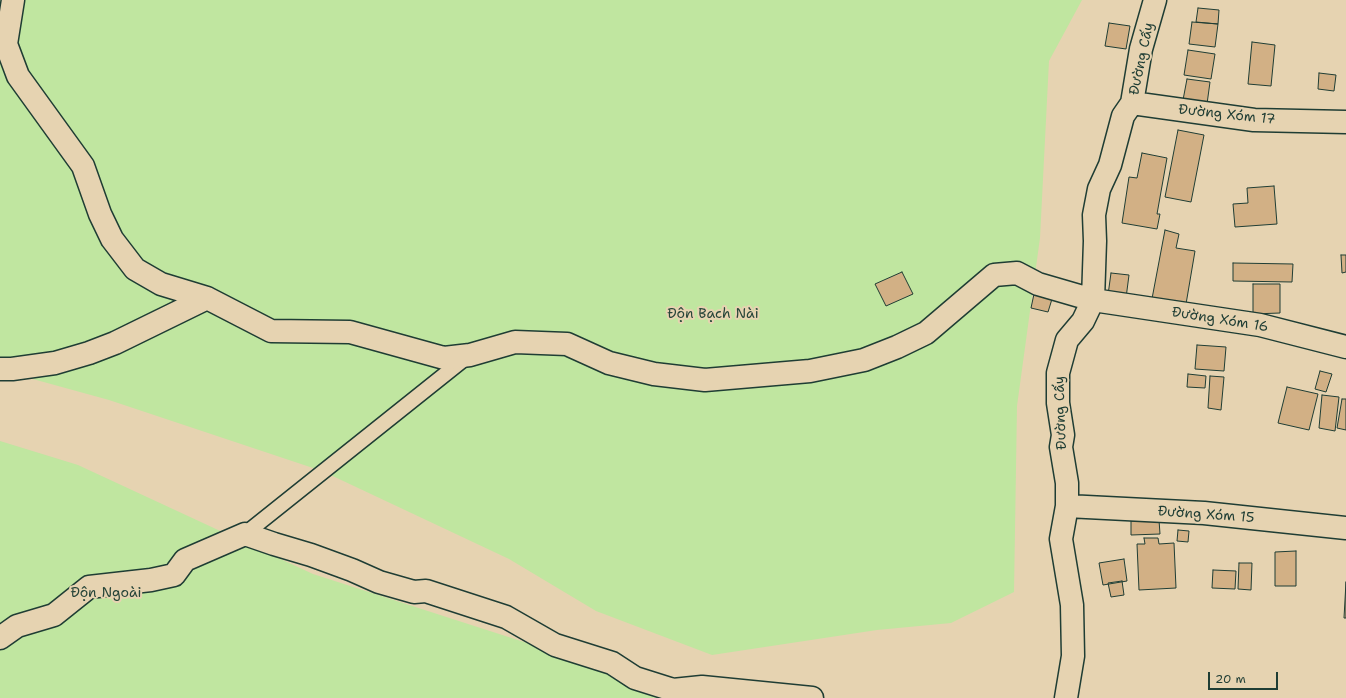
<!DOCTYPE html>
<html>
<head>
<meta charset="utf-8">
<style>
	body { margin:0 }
	#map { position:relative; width:1346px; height:698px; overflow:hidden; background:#e6d3b1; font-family:"Shantell Sans",sans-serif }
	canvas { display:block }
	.scale { position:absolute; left:1208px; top:672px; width:70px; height:18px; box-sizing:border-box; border:2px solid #1f3d34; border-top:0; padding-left:5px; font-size:12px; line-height:14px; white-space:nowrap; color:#1f3d34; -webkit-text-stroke:3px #e6d3b1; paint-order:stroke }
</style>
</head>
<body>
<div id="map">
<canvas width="1346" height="698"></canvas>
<div class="scale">20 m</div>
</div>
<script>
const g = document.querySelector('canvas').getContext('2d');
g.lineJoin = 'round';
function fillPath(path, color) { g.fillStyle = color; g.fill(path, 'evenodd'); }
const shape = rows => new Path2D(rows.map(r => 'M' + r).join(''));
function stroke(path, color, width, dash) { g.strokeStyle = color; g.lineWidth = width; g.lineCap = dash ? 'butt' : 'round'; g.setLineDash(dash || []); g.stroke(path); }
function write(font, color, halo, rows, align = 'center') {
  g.font = font + ' "Shantell Sans",sans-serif'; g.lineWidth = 4; g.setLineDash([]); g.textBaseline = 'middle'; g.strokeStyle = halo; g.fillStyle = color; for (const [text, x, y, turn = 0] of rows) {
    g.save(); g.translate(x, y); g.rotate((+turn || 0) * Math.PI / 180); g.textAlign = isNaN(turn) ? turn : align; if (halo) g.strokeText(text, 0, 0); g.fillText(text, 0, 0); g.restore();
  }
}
fillPath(shape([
	[0,0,1082,0,1049,61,1040,238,1017,406,1014,592,951,623,877,630,712,655,596,611,509,559,322,471,109,400,0,370],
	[0,441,78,465,313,574,673,690,738,698,0,698]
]), '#c0e6a0');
const building = shape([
	[1198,8,1219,10,1218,24,1196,22,1198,8],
	[1192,22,1218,24,1215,47,1189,44,1192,22],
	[1109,23,1130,26,1126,49,1105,46,1109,23],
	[1252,42,1275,45,1271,86,1248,84,1252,42],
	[1188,50,1215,54,1211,79,1184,75,1188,50],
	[1319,73,1336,75,1334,91,1318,89,1319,73],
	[1187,79,1210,82,1207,104,1183,100,1187,79],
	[1178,130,1204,135,1191,202,1165,197,1178,130],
	[1142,153,1167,158,1157,214,1160,214,1157,229,1122,223,1129,177,1137,178,1142,153],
	[1274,186,1277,224,1235,227,1233,204,1248,203,1247,188,1274,186],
	[1165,230,1179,234,1176,248,1195,251,1185,310,1151,304,1165,230],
	[1341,255,1346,255,1346,272,1342,273,1341,255],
	[1233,263,1293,264,1292,282,1233,281,1233,263],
	[902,272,913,294,886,306,875,284,902,272],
	[1111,273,1129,275,1126,298,1108,295,1111,273],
	[1253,284,1280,284,1280,313,1253,314,1253,284],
	[1034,294,1052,299,1048,312,1031,308,1034,294],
	[1197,345,1226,347,1224,371,1195,369,1197,345],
	[1320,371,1332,374,1326,392,1315,389,1320,371],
	[1188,374,1206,376,1205,388,1187,387,1188,374],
	[1210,376,1224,377,1221,410,1208,408,1210,376],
	[1287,387,1318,394,1309,430,1278,423,1287,387],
	[1322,395,1339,397,1335,431,1319,428,1322,395],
	[1342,399,1346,399,1346,430,1337,428,1342,399],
	[1159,520,1160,534,1131,535,1131,521,1159,520],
	[1178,530,1189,531,1188,542,1177,541,1178,530],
	[1144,538,1158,538,1159,544,1174,543,1176,588,1139,590,1137,544,1145,544,1144,538],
	[1296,551,1296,586,1275,586,1275,552,1296,551],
	[1124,559,1127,581,1103,585,1099,563,1124,559],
	[1239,563,1252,563,1251,590,1238,589,1239,563],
	[1213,570,1236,571,1235,589,1212,588,1213,570],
	[1122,581,1124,595,1111,597,1108,583,1122,581],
	[1346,582,1346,618,1344,618,1346,582]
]);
fillPath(building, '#d2b085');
stroke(building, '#1f3d34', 1);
const service = shape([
	[245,534,468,356]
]);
const minor = shape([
	[13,0,6,44,18,76,83,166,100,214,112,239,135,269,161,284,207,298],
	[1132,103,1254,120,1346,122],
	[0,369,12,369,55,363,89,353,115,343,207,298,271,331,350,332,444,358,470,355,515,342,567,344,609,363,654,374,705,380,810,371,864,360,897,347,926,333,994,275,1017,273,1038,284,1093,300,1260,325,1346,347],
	[1067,506,1204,513,1346,528],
	[0,638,17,626,54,615,89,587,151,580,174,575,185,560,245,534,274,544,311,555,352,570,379,582,414,592,426,591,506,617,555,645,612,663,635,678,673,690,702,687,812,698],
	[1066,698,1073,656,1072,605,1061,539,1067,506,1067,483,1061,447,1063,435,1058,403,1058,373,1067,340,1083,321,1093,300,1095,241,1094,215,1099,189,1110,165,1123,116,1132,103,1141,49,1155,0]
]);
stroke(service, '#1f3d34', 17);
stroke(minor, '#1f3d34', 25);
stroke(service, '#e6d3b1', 14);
stroke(minor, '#e6d3b1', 22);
write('14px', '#1f3d34', '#e6d3b1', [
	["Đường Cấy",1142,59,-78],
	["Đường Xóm 17",1227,115,6],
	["Đường Xóm 16",1220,320,9],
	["Đường Cấy",1061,413,-92],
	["Đường Xóm 15",1206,515,4]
]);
write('14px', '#274539', '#e6d3b1', [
	["Độn Bạch Nài",713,314],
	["Độn Ngoài",106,593]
]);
</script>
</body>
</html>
